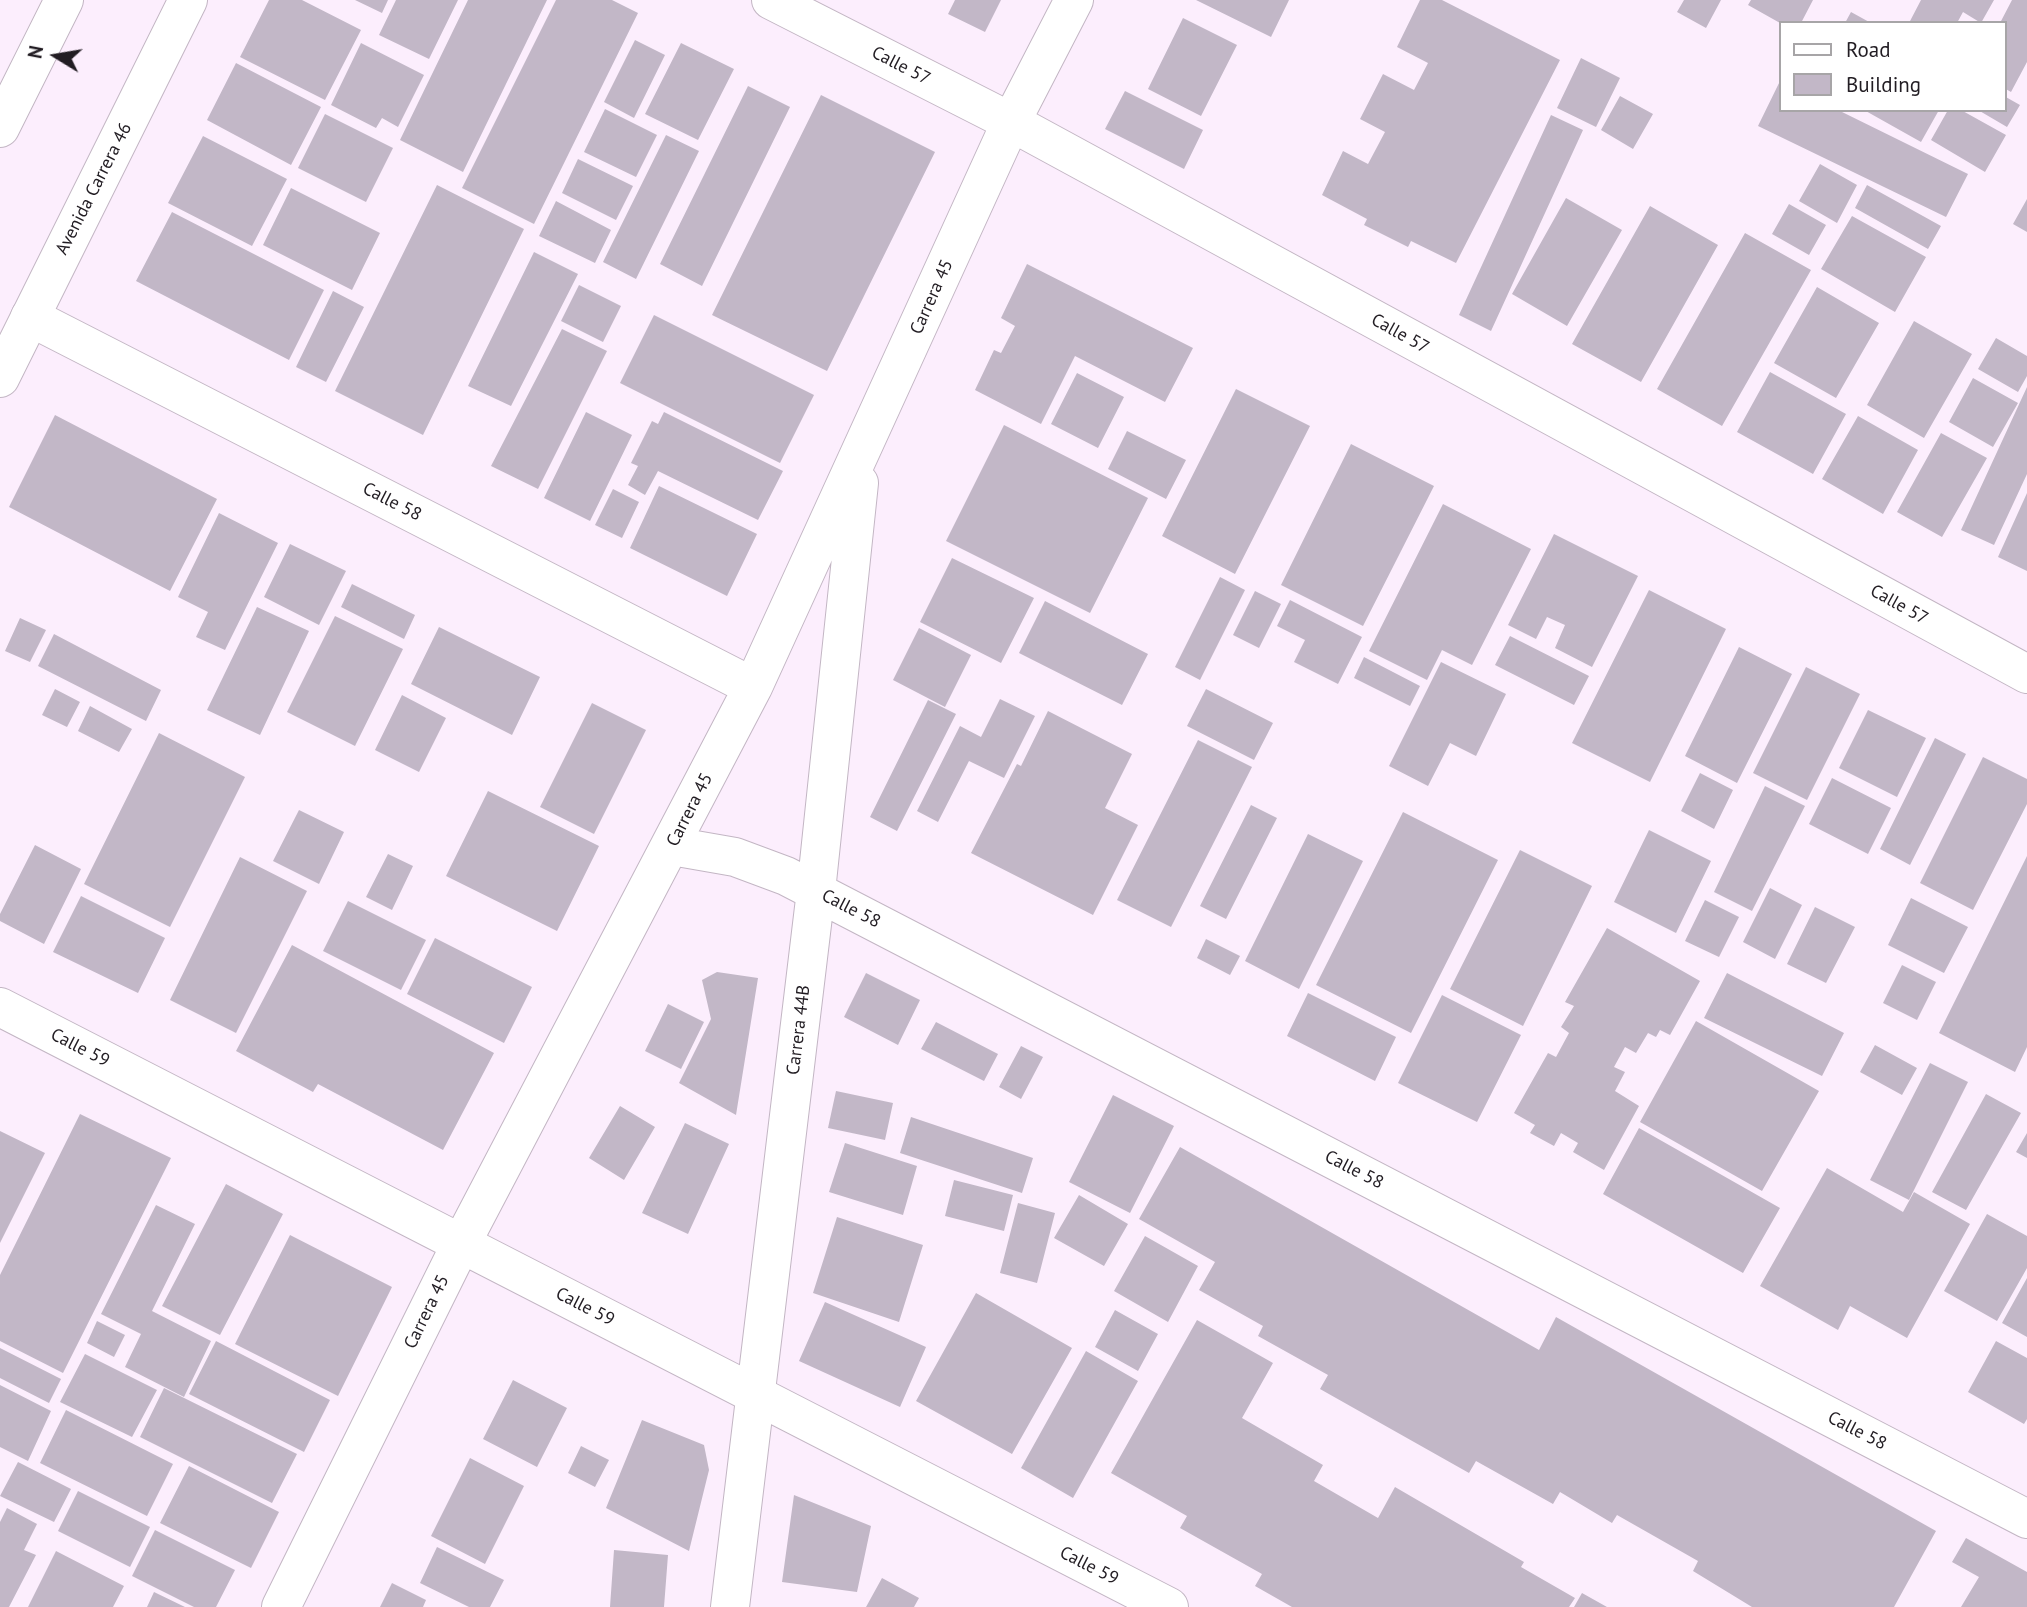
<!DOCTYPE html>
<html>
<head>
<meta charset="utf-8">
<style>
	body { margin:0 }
	#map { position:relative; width:2027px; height:1607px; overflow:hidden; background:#fceefd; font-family:"PT Sans",sans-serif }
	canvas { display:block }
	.legend { position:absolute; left:1779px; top:21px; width:228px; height:91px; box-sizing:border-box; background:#fff; border:2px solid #a7a5a7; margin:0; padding:9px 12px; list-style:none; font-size:21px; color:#221d23 }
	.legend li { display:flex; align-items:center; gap:14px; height:35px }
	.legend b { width:35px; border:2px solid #a7a5a7 }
	.north { position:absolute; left:21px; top:21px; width:70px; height:70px; -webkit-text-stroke:5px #fff; paint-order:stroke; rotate:281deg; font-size:19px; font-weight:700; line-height:28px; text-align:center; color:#221d23 }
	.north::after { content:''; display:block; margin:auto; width:24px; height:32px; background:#221d23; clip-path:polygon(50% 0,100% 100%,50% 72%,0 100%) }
</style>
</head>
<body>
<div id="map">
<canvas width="2027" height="1607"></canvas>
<ul class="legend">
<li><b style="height:9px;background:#fff"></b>Road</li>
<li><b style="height:19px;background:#c2b7c7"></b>Building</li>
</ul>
<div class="north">N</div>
</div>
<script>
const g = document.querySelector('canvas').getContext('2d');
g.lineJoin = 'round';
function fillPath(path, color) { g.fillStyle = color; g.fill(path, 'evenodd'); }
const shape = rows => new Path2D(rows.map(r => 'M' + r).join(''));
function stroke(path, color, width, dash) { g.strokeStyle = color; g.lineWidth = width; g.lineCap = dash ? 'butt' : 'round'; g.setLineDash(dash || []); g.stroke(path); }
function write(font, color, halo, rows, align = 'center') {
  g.font = font + ' "PT Sans",sans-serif'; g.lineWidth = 5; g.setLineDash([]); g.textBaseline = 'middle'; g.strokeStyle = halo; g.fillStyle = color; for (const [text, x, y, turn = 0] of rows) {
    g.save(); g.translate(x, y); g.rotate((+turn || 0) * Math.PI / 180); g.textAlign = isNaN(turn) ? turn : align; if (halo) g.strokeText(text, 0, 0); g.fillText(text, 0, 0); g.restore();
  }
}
fillPath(shape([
	[269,0,302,0,361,30,325,100,240,57],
	[355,0,388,0,382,13],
	[396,0,458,0,429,59,379,35],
	[468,0,547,0,463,172,400,140],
	[556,0,612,0,638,13,534,224,462,188],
	[955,0,1001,0,985,32,948,14],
	[1196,0,1289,0,1271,37],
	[1420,0,1442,0,1560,60,1456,263,1411,241,1408,247,1364,225,1367,219,1322,195,1343,151,1368,164,1385,132,1360,119,1383,74,1414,90,1428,63,1397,47],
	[1684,0,1721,0,1706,28,1677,12],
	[1751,0,1813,0,1801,23,1780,23,1748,5],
	[1921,0,1994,0,1981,23,1963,12,1957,23,1909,23],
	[2012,0,2027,0,2027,62,2011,92,2004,88,2004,23,2000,23],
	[1851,12,1871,23,1845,23],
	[1183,18,1237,45,1201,116,1148,89],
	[635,40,665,55,634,118,604,102],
	[361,43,424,75,398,127,382,118,376,128,331,105],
	[681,43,734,69,698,140,645,114],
	[1581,58,1620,78,1596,127,1557,108],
	[236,63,321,107,291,165,207,120],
	[1780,81,1780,110,1838,110,1968,174,1946,217,1758,126],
	[748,86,790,107,702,286,660,264],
	[1125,91,1203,130,1184,169,1105,129],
	[821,95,935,152,827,371,712,315],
	[1620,96,1653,114,1633,149,1601,130],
	[2004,96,2020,105,2007,127,1978,110,2004,110],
	[605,109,657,135,636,177,584,152],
	[1864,110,1939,110,1921,142],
	[1948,110,1961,110,2006,135,1985,172,1931,140],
	[325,114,393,148,366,202,298,168],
	[1551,115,1583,130,1491,331,1459,315],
	[666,135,699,151,636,279,603,262],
	[203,136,287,179,252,246,168,203],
	[578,159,633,186,616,220,562,193],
	[1820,164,1857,185,1837,223,1799,201],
	[437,185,524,229,423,435,335,391],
	[1867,185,1941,226,1928,249,1855,208],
	[291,188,380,233,352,290,263,245],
	[1566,198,1622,230,1567,326,1512,294],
	[2027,199,2027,232,2013,224],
	[556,201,611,230,595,263,539,236],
	[1789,204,1826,225,1809,255,1772,234],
	[1650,206,1718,245,1641,382,1572,344],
	[172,212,324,290,289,360,136,281],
	[1852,216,1926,257,1895,312,1821,269],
	[1745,233,1811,270,1722,426,1657,389],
	[534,252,578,274,511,406,468,386],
	[1027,264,1193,348,1165,402,1075,356,1041,424,975,390,994,350,1001,353,1015,326,1001,318],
	[579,285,621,306,603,342,561,321],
	[1817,287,1879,323,1836,398,1774,363],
	[333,291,364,307,326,382,296,367],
	[654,315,814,395,780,463,620,383],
	[1914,321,1972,354,1924,438,1867,405],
	[562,329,607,351,538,489,491,466],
	[1996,338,2027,356,2027,376,2018,392,1978,369],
	[1770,372,1846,414,1813,474,1737,432],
	[1077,373,1124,397,1098,448,1051,424],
	[1973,378,2018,403,1993,447,1949,422],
	[2027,387,2027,474,1994,545,1961,530],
	[1236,389,1310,426,1235,574,1162,536],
	[586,412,632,435,590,521,544,498],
	[664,412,783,471,758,520,658,471,645,495,628,485,638,466,631,463,652,421,658,424],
	[55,415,217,499,170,591,9,507],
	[1858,416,1918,450,1883,514,1822,479],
	[1004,425,1148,498,1090,613,946,541],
	[1127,431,1186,460,1166,499,1108,469],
	[1941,433,1987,458,1942,537,1897,512],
	[1351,444,1434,486,1363,626,1281,585],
	[659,486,757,534,727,596,630,548],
	[613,489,639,502,622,538,595,525],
	[2027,493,2027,571,1998,557],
	[1443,504,1531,549,1472,665,1442,650,1427,680,1369,651],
	[219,513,278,543,225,650,196,637,208,612,178,597],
	[1554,534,1638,576,1592,667,1555,648,1565,625,1547,617,1536,639,1508,625],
	[290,544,346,571,319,625,264,597],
	[952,558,1034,598,1001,663,920,622],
	[1220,577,1245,590,1200,680,1175,667],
	[352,584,415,615,404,639,341,607],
	[1649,590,1726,629,1650,782,1572,743],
	[1255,591,1281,604,1259,648,1233,635],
	[1290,600,1362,637,1338,684,1294,662,1305,640,1277,626],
	[1045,601,1148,654,1122,705,1019,653],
	[257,607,309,631,260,735,207,710],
	[335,616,403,649,355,746,287,712],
	[20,618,46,630,30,662,5,651],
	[439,627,540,677,512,735,411,684],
	[919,628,971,655,945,707,893,680],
	[54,634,161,690,146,721,38,666],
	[1510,636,1589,676,1574,705,1495,665],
	[1739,647,1792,674,1737,783,1685,756],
	[1364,657,1420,686,1410,706,1354,678],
	[1441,662,1506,694,1476,756,1450,743,1428,786,1389,766],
	[1806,667,1860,694,1807,800,1753,773],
	[55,689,80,702,67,727,42,715],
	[1206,689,1273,723,1254,760,1187,726],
	[402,695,446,718,419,772,375,750],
	[1000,699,1035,716,1004,778,969,761,938,822,917,811,960,726,981,737],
	[928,700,956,714,897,831,870,817],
	[592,703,646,730,594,834,540,807],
	[90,706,132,729,119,752,78,731],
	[1868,710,1926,738,1897,797,1839,768],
	[1048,711,1132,754,1105,808,1138,825,1093,915,971,853,1017,764,1021,766],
	[159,733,245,777,170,927,84,884],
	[1935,738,1966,754,1910,865,1880,849],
	[1198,740,1252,767,1171,927,1117,900],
	[1983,757,2027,779,2027,804,1973,910,1920,883],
	[1700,773,1733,790,1714,829,1681,811],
	[1832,778,1891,808,1868,854,1809,824],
	[1765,786,1805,806,1752,911,1714,892],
	[488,791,599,846,557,931,446,876],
	[1251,805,1277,818,1226,919,1200,906],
	[299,810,344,832,319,884,273,861],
	[1403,812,1498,860,1411,1033,1316,985],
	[1649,830,1711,861,1676,933,1614,902],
	[1308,834,1363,861,1299,989,1245,961],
	[35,845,81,869,44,944,0,921,0,914],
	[1520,850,1592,886,1523,1026,1450,989],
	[388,854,413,866,392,910,366,897],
	[2027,856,2027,1047,2015,1072,1939,1033],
	[240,857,307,891,236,1033,170,1000],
	[1770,888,1802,905,1775,959,1743,942],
	[81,896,165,938,138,993,53,952],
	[1911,898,1968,927,1944,973,1888,945],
	[1705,900,1739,917,1719,957,1685,941],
	[348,901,426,940,401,990,323,951],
	[1815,907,1855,927,1826,983,1787,964],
	[1607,928,1700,981,1670,1035,1660,1030,1656,1037,1648,1033,1636,1053,1625,1047,1614,1067,1625,1072,1615,1091,1639,1106,1604,1170,1573,1152,1578,1143,1561,1133,1554,1146,1530,1133,1535,1125,1514,1113,1548,1053,1556,1057,1569,1033,1561,1027,1574,1006,1565,1002],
	[435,938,532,987,504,1043,407,994],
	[1206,939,1240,956,1230,975,1197,958],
	[292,945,494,1053,443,1150,318,1084,313,1092,236,1051],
	[1902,965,1936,982,1917,1020,1883,1003],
	[717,972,758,978,736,1115,679,1083,711,1019,702,980],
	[866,973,920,1000,898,1045,844,1017],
	[1727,973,1844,1033,1822,1076,1704,1018],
	[1308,993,1396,1037,1375,1081,1287,1036],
	[1442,995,1521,1035,1477,1122,1398,1083],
	[668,1004,704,1022,681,1069,645,1051],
	[1696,1021,1819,1091,1762,1191,1640,1122],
	[936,1022,998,1054,984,1081,921,1049],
	[1875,1045,1917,1068,1902,1095,1860,1072],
	[1021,1046,1043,1057,1021,1099,999,1087],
	[1930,1063,1968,1082,1909,1200,1870,1180],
	[836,1091,893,1103,885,1140,828,1128],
	[1986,1094,2021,1113,1966,1210,1932,1192],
	[1113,1095,1174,1126,1130,1213,1069,1182],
	[620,1106,655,1127,624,1180,589,1158],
	[80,1114,171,1158,63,1373,0,1341,0,1275],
	[911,1117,1033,1158,1022,1193,900,1153],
	[685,1123,729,1144,688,1234,642,1213],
	[1639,1128,1780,1208,1743,1273,1603,1194],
	[0,1131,45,1153,0,1243],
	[2027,1133,2027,1158,2016,1152],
	[845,1143,917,1166,903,1215,829,1192],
	[1180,1147,1539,1350,1556,1317,1936,1531,1894,1607,1752,1607,1693,1571,1698,1561,1617,1515,1612,1523,1560,1492,1553,1504,1476,1461,1469,1473,1320,1389,1328,1375,1258,1336,1263,1326,1199,1290,1215,1262,1139,1219],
	[1827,1168,1903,1212,1914,1192,1970,1224,1907,1338,1850,1306,1838,1330,1760,1286],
	[954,1180,1013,1195,1004,1231,945,1216],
	[226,1184,283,1214,220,1335,162,1306],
	[1079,1195,1128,1224,1104,1266,1054,1238],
	[1018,1203,1055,1213,1037,1283,1000,1273],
	[156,1205,195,1224,152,1311,211,1341,184,1397,125,1367,141,1334,101,1314],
	[1987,1214,2027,1236,2027,1268,1997,1321,1944,1291],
	[837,1217,923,1245,899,1322,813,1293],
	[290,1235,392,1287,338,1396,235,1344],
	[1145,1236,1198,1266,1168,1322,1114,1291],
	[2027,1278,2027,1337,2002,1323],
	[976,1293,1072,1348,1012,1454,916,1401],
	[825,1302,926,1347,900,1407,799,1361],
	[1115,1310,1158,1334,1138,1371,1095,1347],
	[1197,1320,1273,1363,1242,1418,1323,1465,1314,1481,1378,1518,1395,1487,1524,1562,1521,1567,1575,1598,1569,1607,1292,1607,1255,1586,1262,1574,1180,1528,1187,1516,1111,1473],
	[97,1321,125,1335,114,1357,87,1343],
	[216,1341,330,1400,304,1452,189,1394],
	[1996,1341,2027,1358,2027,1419,2024,1424,1968,1392],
	[0,1348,61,1379,49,1403,0,1378],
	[1086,1351,1138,1381,1073,1498,1021,1468],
	[85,1354,157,1390,132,1437,60,1402],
	[513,1380,567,1408,537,1467,483,1439],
	[0,1385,51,1411,28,1461,0,1447],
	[164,1388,297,1454,272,1503,140,1437],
	[66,1410,173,1464,147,1516,40,1463],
	[642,1420,704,1445,709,1470,689,1551,606,1508],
	[581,1446,609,1460,595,1487,568,1473],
	[470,1458,524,1486,485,1564,431,1536],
	[18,1462,71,1489,54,1522,0,1496],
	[189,1466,279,1512,251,1568,160,1523],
	[78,1491,150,1527,130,1567,58,1531],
	[794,1495,871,1526,857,1592,782,1582],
	[7,1508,37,1524,24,1550,36,1555,9,1607,0,1607,0,1522],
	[155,1530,235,1570,216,1607,194,1607,132,1576],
	[1966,1538,2027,1572,2027,1607,1961,1607,1979,1577,1952,1562],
	[437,1547,504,1580,490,1607,469,1607,420,1583],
	[614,1550,668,1555,664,1607,610,1607],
	[56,1551,124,1586,113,1607,28,1607],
	[882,1578,919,1598,914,1607,866,1607],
	[392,1583,426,1600,423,1607,380,1607],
	[154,1592,185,1607,147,1607],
	[1582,1593,1607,1607,1574,1607]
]), '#c2b7c7');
const street = shape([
	[771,0,1011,122,2027,674],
	[30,317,753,687],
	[672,846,735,857,786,876,2027,1519],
	[0,1007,1169,1607],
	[281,1607,461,1244,753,687,1011,122,1074,0],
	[730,1607,816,891,859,483]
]);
const primary = shape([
	[0,128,64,0],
	[0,378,188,0]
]);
stroke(street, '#c3b6c4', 40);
stroke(primary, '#c3b6c4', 40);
stroke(street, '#fff', 38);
stroke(primary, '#fff', 38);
write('18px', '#221d23', '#fff', [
	["Calle 57",901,66,27],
	["Avenida Carrera 46",94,189,-63],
	["Carrera 45",932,297,-66],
	["Calle 57",1400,334,29],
	["Calle 58",392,502,27],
	["Calle 57",1899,605,29],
	["Carrera 45",690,810,-63],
	["Calle 58",851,909,27],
	["Carrera 44B",799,1030,-83],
	["Calle 59",80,1048,27],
	["Calle 58",1354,1170,27],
	["Calle 59",585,1307,27],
	["Carrera 45",427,1312,-64],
	["Calle 58",1857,1431,27],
	["Calle 59",1089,1566,27]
]);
</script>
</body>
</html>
